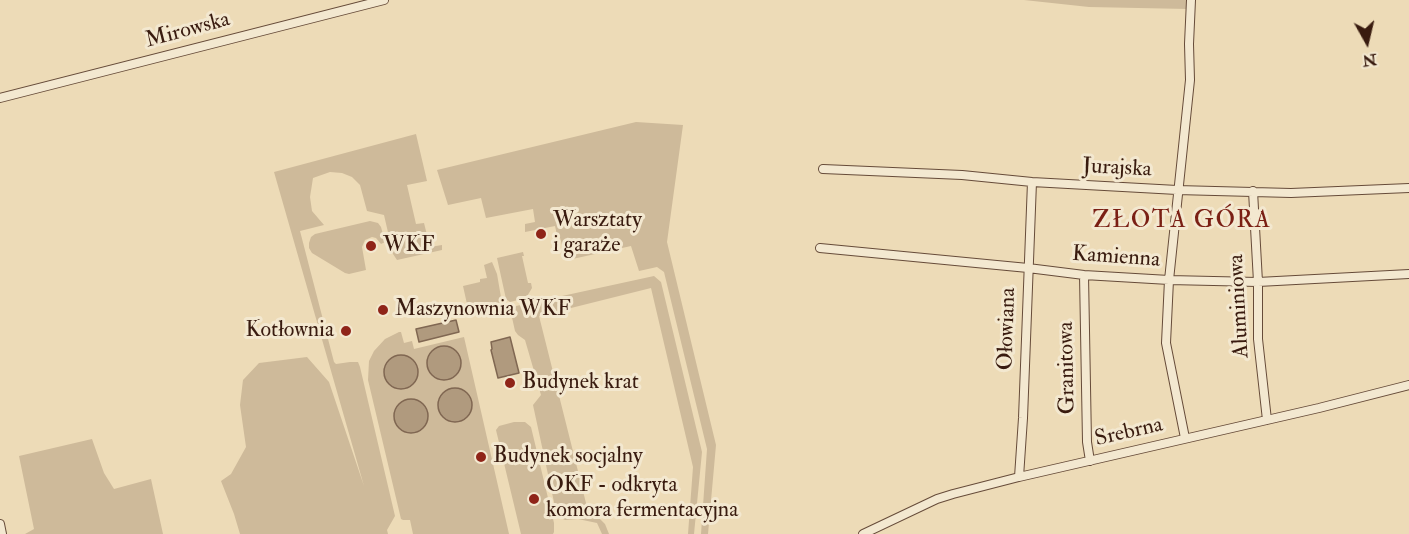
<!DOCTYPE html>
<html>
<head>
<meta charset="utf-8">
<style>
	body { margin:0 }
	#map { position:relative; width:1409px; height:534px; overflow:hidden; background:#eddbb7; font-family:"IM FELL Double Pica",serif }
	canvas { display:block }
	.north { position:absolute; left:1337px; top:12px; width:60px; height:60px; -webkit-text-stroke:4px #f3e8d0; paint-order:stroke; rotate:172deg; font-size:16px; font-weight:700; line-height:24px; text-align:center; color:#391b0f }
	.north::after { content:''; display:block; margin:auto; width:21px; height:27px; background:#391b0f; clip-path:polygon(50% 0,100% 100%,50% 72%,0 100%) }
</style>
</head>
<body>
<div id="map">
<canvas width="1409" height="534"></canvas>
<div class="north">N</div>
</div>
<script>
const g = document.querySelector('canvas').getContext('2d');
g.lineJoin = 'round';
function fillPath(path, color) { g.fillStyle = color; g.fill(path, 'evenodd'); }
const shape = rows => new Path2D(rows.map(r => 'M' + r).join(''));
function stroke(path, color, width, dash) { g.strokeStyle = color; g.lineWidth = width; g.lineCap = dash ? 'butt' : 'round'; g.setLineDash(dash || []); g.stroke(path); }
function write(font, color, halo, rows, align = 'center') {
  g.font = font + ' "IM FELL Double Pica",serif'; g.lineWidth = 6; g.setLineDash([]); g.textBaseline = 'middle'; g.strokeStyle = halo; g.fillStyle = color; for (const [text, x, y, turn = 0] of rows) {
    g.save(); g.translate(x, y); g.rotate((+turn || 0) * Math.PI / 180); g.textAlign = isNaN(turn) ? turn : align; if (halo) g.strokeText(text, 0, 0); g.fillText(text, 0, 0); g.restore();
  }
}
fillPath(shape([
	[1024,0,1189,0,1188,9,1089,7],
	[636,122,683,125,667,242,716,445,708,534,701,534,707,449,664,272,657,267,639,271,631,246,568,260,565,245,562,245,559,234,557,235,555,226,525,232,525,224,535,222,533,209,486,218,481,198,448,205,437,170],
	[416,134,427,181,407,185,416,224,424,223,430,247,442,245,442,250,397,260,393,254,384,215,367,211,360,185,352,177,342,173,330,172,313,178,310,197,312,211,324,225,300,231,334,362,336,364,350,362,358,362,360,367,395,516,387,530,388,534,240,534,234,514,221,481,231,474,246,447,240,405,243,380,259,363,307,357,329,382,364,486,274,172],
	[370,221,378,223,381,227,385,242,381,244,376,238,372,237,365,240,362,247,366,270,349,274,345,273,312,253,309,248,309,243,311,237,315,234],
	[523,252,524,256,522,256,528,283,531,283,532,288,526,298,510,302,506,299,497,258],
	[492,262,497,274,502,303,472,310,470,309,467,304,463,286,480,282,480,279,487,278,484,265],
	[654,276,661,282,702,452,694,534,688,534,693,467,651,288,539,316,589,515,598,517,605,524,609,534,602,534,597,523,578,519,565,520,557,516,533,405,541,395,525,340,518,335,515,331,511,313,516,306],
	[399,332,401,332,404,343,412,341,414,349,464,337,509,534,413,534,410,520,403,520,401,519,368,380,369,361,374,351,385,339],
	[514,422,525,422,531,427,554,523,554,532,553,534,521,534,496,430,499,426],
	[92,439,104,473,114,489,151,479,163,534,25,534,34,529,19,456]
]), '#ceba9a');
const water = shape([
	[456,320,459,332,419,342,416,329,456,320],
	[510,337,519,373,498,378,491,350,492,349,491,342,510,337],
	'427 363a17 17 0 1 1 34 0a17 17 0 1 1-34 0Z',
	'384 372a17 17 0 1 1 34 0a17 17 0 1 1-34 0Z',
	'438 405a17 17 0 1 1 34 0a17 17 0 1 1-34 0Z',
	'394 416a17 17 0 1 1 34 0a17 17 0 1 1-34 0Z'
]);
fillPath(water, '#b09a7e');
stroke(water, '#806752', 1.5);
const minor = shape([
	[0,98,384,0],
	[823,169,962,175,1032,182,1177,190,1291,193,1409,188],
	[1253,191,1258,282,1258,339,1267,420],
	[820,248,1028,268,1084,275,1169,280,1258,282,1409,274],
	[1084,275,1087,442,1090,461],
	[1185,438,1166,343,1169,280,1190,80,1189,44,1191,0],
	[1019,477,1023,418,1032,182],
	[0,524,2,534],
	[863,534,937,499,953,494,1019,477,1319,408,1409,385]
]);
stroke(minor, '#664b39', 10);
stroke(minor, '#f3e8d0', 8);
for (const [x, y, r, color] of [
	[541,234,6,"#8f2418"],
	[371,246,6,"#8f2418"],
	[383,310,6,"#8f2418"],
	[346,331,6,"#8f2418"],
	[510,383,6,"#8f2418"],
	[481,457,6,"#8f2418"],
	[534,499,6,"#8f2418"]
]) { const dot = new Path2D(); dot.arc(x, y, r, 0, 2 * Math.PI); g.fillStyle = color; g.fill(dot); stroke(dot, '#f3e8d0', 2); }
write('22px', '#391b0f', '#f3e8d0', [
	["Mirowska",188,31,-15],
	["Jurajska",1117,169,3],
	["Kamienna",1116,258,4],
	["Aluminiowa",1240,306,-93],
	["Ołowiana",1008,329,-88],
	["Granitowa",1068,368,-91],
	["Srebrna",1129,433,-13]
]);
write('22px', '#391b0f', '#f3e8d0', [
	["Warsztaty",553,221],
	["i garaże",553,246],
	["WKF",383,246],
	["Maszynownia WKF",395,310],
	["Kotłownia",334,331,"right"],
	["Budynek krat",522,383],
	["Budynek socjalny",493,457],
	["OKF - odkryta",546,486],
	["komora fermentacyjna",546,511]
], 'left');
g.letterSpacing = '1.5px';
write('24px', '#7a1f14', '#f3e8d0', [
	["ZŁOTA GÓRA",1182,222]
]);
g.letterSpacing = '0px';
</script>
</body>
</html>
